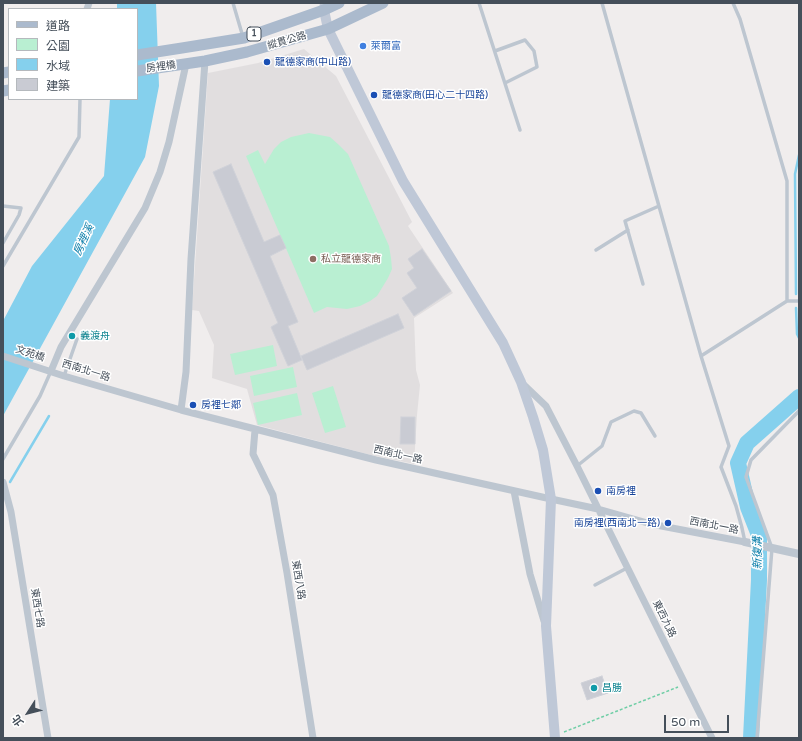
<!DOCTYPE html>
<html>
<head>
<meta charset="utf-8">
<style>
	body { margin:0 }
	#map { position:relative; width:802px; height:741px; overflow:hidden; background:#f0eded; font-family:"Varela Round","Noto Sans TC",sans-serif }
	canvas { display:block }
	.frame { position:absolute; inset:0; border:4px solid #454f5a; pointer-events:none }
	.legend { position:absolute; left:8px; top:8px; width:130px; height:92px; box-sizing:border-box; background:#fff; border:1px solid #b5b9bd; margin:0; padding:5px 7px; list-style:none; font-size:12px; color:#454f5a }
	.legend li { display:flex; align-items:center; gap:8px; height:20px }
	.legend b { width:20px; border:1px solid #b5b9bd }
	.north { position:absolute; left:8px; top:693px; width:40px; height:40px; -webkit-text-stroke:3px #fff; paint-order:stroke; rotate:234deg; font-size:11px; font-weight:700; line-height:16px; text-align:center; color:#454f5a }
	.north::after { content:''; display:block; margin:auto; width:14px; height:18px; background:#454f5a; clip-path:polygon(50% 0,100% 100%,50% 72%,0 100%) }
	.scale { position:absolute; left:664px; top:715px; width:65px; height:18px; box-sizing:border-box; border:2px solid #454f5a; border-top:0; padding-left:5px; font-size:12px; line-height:14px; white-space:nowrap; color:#454f5a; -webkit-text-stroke:3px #fff; paint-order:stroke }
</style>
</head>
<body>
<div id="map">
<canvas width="802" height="741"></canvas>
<div class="frame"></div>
<ul class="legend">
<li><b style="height:5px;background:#abbacd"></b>道路</li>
<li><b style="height:11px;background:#b9efd2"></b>公園</li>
<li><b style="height:11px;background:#85d0ed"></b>水域</li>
<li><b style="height:11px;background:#c9cbd3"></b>建築</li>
</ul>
<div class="north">北</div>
<div class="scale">50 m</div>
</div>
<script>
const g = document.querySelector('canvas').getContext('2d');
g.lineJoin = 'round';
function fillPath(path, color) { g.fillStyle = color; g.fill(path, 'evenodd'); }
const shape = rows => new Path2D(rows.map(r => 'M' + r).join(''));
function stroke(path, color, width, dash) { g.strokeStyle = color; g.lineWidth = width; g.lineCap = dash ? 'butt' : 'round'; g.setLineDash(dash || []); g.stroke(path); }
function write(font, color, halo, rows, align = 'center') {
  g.font = font + ' "Varela Round","Noto Sans TC",sans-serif'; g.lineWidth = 3; g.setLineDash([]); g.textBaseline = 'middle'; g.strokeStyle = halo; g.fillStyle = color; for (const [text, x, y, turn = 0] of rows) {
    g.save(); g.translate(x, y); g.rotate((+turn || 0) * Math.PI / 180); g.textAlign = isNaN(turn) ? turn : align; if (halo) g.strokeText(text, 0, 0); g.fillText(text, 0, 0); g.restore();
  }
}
fillPath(shape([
	[304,49,336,76,412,222,408,226,453,293,414,318,416,370,420,385,417,415,414,464,371,455,257,425,247,389,212,378,214,345,199,311,192,310,208,73,258,63]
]), '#e1dedf');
fillPath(shape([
	[309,133,330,137,339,145,348,154,389,246,391,258,392,269,388,278,377,296,370,301,360,306,347,309,327,307,314,313,246,156,258,150,265,164,274,149,281,142,291,137],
	[273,345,277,366,235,375,230,354],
	[293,367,297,387,254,396,250,376],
	[333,386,346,427,325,433,312,393],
	[297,393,302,415,258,425,253,403]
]), '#b9efd2');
fillPath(shape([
	[117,3,156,3,159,86,145,157,3,416,3,321,32,266,104,176,110,99,137,99,137,9,117,9]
]), '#85d0ed');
stroke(shape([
	[796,294,795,174,799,155],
	[796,308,797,334,799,338],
	[10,482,49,416]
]), '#85d0ed', 2.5);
stroke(shape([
	[751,738,759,580,759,535,748,507,738,463,747,443,799,397]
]), '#85d0ed', 16);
const building = shape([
	[231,164,264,242,280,235,286,248,270,256,298,322,288,326,302,360,288,366,271,327,278,323,213,172,231,164],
	[422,249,451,291,414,316,402,298,417,288,407,273,414,268,408,259,422,249],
	[398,314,404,328,307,370,301,356,398,314],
	[401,417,415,417,415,444,400,444,401,417],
	[602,676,608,693,587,700,581,683,602,676]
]);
fillPath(building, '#c9cbd3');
stroke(building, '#d0d2d9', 1);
stroke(shape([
	[564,732,678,687]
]), '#70cea6', 1.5, [3, 2]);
stroke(shape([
	[233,3,243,37],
	[479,3,520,130],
	[602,3,701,356,729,446,721,467,736,506,742,528,745,542],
	[733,3,740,19,787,181,787,301],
	[495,51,525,40,534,51,537,67,505,83],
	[3,206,21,208,19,215,3,243],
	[596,250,628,230],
	[3,266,79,137,80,99],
	[643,284,625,221,659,206],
	[701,356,787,301,799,301],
	[64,376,77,339],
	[3,459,40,396,51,371],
	[577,466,602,446,611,422,634,411,641,413,655,436],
	[595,585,627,568],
	[757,738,772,548,746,477,751,460,799,411]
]), '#bdc6d0', 3.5);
stroke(shape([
	[87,9,89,3],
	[3,356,64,376,181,410,376,460,551,499,598,509,651,524,745,542],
	[51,371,61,347,145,208,160,172,169,142,186,64],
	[523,384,546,406,577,466,712,738],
	[181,410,186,372,191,259,205,61],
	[255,430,253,454,273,495,287,573,313,738],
	[3,482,11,512,48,738],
	[514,491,530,574,544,621]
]), '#bdc6d0', 7);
stroke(shape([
	[745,542,799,554]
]), '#bdc6d0', 8);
stroke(shape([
	[325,3,324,10,328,29,403,181,503,343,521,382,533,417,543,450,551,499,546,626,555,738]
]), '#bfc8d7', 10);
stroke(shape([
	[137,55,182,48,244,38,324,10,339,3],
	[137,71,205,61,247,52,328,29,383,3],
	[3,73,9,72],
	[3,91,9,90]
]), '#abbacd', 11);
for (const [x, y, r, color] of [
	[363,46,4,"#3f7fe0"],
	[267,62,4,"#1a4fb4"],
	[374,95,4,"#1a4fb4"],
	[313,259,4,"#8d6e63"],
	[72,336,4,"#0f9aa8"],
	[193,405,4,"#1a4fb4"],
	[598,491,4,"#1a4fb4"],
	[668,523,4,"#1a4fb4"],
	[594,688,4,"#0f9aa8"]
]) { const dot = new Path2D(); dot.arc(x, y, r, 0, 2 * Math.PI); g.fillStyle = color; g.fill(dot); stroke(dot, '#fff', 1.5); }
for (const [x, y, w] of [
	[254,34,14]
]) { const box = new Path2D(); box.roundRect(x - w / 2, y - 7, w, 14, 3); g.fillStyle = '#fff'; g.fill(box); stroke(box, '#454f5a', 1); }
write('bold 9px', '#454f5a', null, [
	["1",254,34]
]);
write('10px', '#454f5a', '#fff', [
	["縱貫公路",287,41,-16],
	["房裡橋",161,67,-8],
	["文苑橋",30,354,18],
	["西南北一路",86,371,17],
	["西南北一路",398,455,13],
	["西南北一路",714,526,11],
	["東西八路",298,580,81],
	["東西七路",37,608,81],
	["東西九路",664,619,64]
]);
write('10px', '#366cbe', '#fff', [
	["萊爾富",371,46]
], 'left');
write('10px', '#164399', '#fff', [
	["龍德家商(中山路)",275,62],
	["龍德家商(田心二十四路)",382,95],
	["房裡七鄰",201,405],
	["南房裡",606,491],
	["南房裡(西南北一路)",660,523,"right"]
], 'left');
write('10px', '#785e54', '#fff', [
	["私立龍德家商",321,259]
], 'left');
write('10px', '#0d838f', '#fff', [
	["義渡舟",80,336],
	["昌勝",602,688]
], 'left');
write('italic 11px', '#097da9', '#fff', [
	["房裡溪",84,240,-65],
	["新復溝",758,553,-90]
]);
</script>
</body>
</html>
